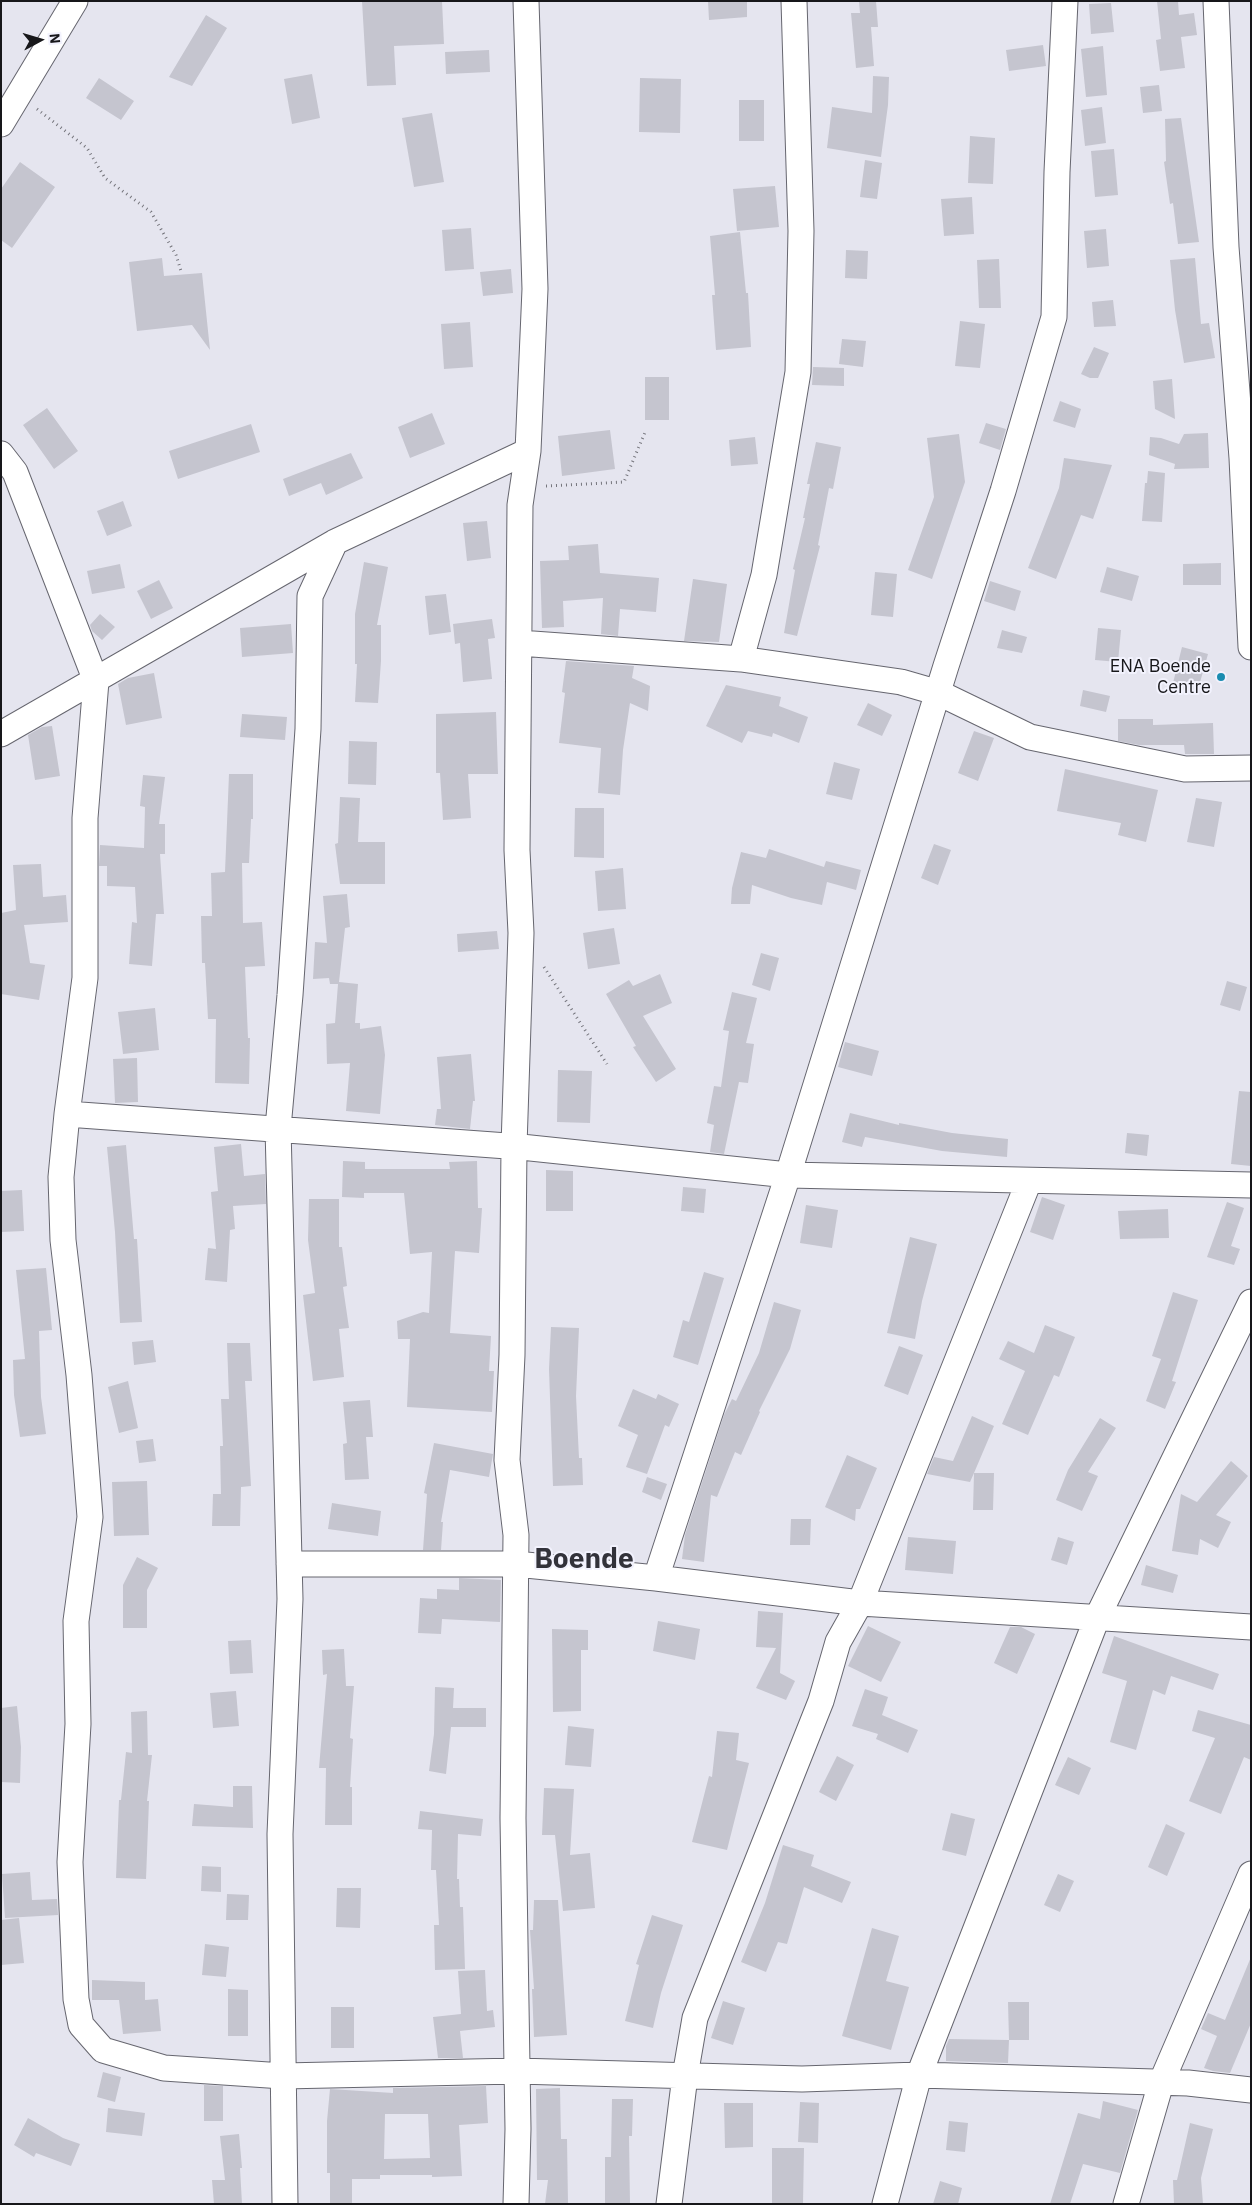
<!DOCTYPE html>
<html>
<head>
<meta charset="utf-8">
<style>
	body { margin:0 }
	#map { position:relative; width:1252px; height:2205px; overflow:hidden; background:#e5e5ef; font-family:"IBM Plex Sans",sans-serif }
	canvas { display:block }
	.frame { position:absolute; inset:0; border:2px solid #17171a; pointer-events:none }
	.north { position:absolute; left:15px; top:15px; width:50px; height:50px; -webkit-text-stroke:4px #f2f2fd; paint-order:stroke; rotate:84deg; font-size:14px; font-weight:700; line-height:20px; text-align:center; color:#17171a }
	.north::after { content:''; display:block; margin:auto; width:18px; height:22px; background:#17171a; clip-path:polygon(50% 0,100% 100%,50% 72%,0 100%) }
</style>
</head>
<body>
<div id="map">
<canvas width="1252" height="2205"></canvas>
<div class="frame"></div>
<div class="north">N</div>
</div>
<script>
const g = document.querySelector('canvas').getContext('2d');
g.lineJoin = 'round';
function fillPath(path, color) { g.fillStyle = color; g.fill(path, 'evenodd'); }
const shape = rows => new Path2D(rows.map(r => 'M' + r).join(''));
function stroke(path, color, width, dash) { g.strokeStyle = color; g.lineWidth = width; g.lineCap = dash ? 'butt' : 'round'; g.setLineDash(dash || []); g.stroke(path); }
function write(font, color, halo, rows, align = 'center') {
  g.font = font + ' "IBM Plex Sans",sans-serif'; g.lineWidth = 4; g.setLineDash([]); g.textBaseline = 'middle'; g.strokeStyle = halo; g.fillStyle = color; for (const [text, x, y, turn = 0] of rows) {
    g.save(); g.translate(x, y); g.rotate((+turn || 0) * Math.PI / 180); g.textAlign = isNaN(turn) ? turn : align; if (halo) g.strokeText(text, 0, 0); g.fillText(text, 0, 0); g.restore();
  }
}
fillPath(shape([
	[362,1,442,1,444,44,394,46,396,85,367,86],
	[708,1,747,1,747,17,709,20],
	[859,1,876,1,878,27,871,27,874,66,856,68,851,13,860,13],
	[1157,1,1178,1,1179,15,1194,13,1197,35,1181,37,1185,68,1160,71,1156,40,1161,39],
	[1111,3,1114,32,1091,34,1089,4],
	[206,15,227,28,192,86,169,77],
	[1043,45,1046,66,1009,71,1006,50],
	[1103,46,1107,95,1086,97,1081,49],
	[489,50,490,72,446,74,445,52],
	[312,74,320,118,292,124,284,79],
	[873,76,889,77,888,105,881,157,827,148,832,107,872,113],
	[99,78,134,101,121,120,86,98],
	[640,78,681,79,680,133,639,132],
	[1159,85,1162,111,1143,113,1140,87],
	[739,100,764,100,764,141,739,141],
	[1102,107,1106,143,1085,146,1081,110],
	[432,113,444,182,414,187,402,118],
	[1181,118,1199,242,1178,244,1173,203,1170,204,1164,162,1166,161,1165,119],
	[970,136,995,138,993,184,968,183],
	[1114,149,1118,195,1095,197,1091,151],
	[865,160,882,163,877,199,860,197],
	[20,162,55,187,12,248,1,240,1,189],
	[775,186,779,227,737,231,733,189],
	[972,197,974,234,944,236,941,199],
	[471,228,474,269,445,271,442,230],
	[1106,229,1109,266,1087,268,1084,231],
	[740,232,746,293,748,293,751,347,716,350,712,295,715,295,710,236],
	[846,250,868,251,867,279,845,278],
	[162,258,164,276,202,273,210,350,192,325,137,331,129,262],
	[1195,258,1201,324,1209,323,1215,358,1184,363,1175,310,1170,260],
	[999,259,1001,308,979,308,977,260],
	[511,269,513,293,483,296,480,272],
	[1113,300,1116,326,1094,327,1092,302],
	[960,321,985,324,980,368,955,366],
	[470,322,473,367,444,369,441,324],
	[842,339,866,341,863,367,839,364],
	[1094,347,1109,353,1098,378,1090,378,1081,374],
	[813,367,844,368,844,386,812,385],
	[645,377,669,377,669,420,645,420],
	[1172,379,1175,419,1155,409,1153,381],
	[1060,401,1081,409,1075,428,1053,421],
	[47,408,78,451,54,469,23,425],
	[432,413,445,444,410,458,398,427],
	[986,423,1006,429,1000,450,979,443],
	[251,424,260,452,178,479,169,451],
	[610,430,615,469,562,476,558,436],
	[1208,433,1209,468,1174,469,1175,464,1149,455,1150,437,1161,438,1179,444,1184,434],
	[959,434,965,482,932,579,908,570,934,497,927,438],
	[755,437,758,464,731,466,729,440],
	[816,442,841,447,833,489,829,488,818,545,820,546,797,636,784,633,795,570,793,569,805,518,803,518,810,484,807,484],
	[351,453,363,478,326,495,321,483,289,496,283,479],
	[1064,458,1112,465,1093,519,1081,515,1056,579,1028,568,1059,488],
	[1148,471,1165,473,1162,522,1142,521,1145,483,1147,483],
	[123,501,132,526,107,536,97,511],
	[487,521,491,558,467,561,463,523],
	[598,544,600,573,659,578,656,612,620,609,618,636,601,634,603,598,563,601,564,627,542,628,540,561,569,560,568,546],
	[364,562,388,567,377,625,381,625,381,661,378,703,355,702,357,664,355,664,355,614],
	[1221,563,1221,585,1183,585,1183,564],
	[120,564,125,588,92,594,87,571],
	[1107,567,1139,576,1132,601,1100,592],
	[875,572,897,574,893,617,871,615],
	[693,579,727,584,719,642,684,641],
	[159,580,173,608,151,619,137,591],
	[990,581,1021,591,1015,611,984,601],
	[446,594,451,632,429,635,425,596],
	[100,614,115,627,102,640,92,631,90,625],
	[492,619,495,638,488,639,492,679,463,682,460,643,455,644,453,624],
	[291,624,293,653,242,657,240,628],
	[1098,628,1121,630,1118,662,1095,660],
	[1002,630,1027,637,1022,653,997,648],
	[1182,647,1208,654,1197,693,1172,687],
	[566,661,634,666,632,678,650,686,648,711,630,703,623,750,620,795,598,793,601,748,559,743,565,693,562,692],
	[154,673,162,718,126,725,118,684,128,678],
	[726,685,781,697,779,706,808,717,799,743,773,733,772,737,748,731,742,743,706,726],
	[1083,690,1110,696,1106,712,1080,706],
	[868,703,892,715,882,736,857,725],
	[496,712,498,774,468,774,471,818,443,820,440,773,436,773,436,714],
	[242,714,287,717,285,740,240,737],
	[1118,719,1153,719,1153,725,1213,723,1214,754,1185,754,1184,745,1139,745,1118,741],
	[52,726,60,776,35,780,28,735,42,727],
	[974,731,994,738,978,781,958,773],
	[349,741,377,742,376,785,348,784],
	[834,762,860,769,852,800,826,794],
	[1065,769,1158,790,1146,842,1118,835,1121,823,1057,811],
	[229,774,253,774,253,819,251,819,249,863,242,863,243,923,262,922,265,966,245,967,248,1038,250,1038,249,1084,215,1083,216,1019,208,1019,205,963,202,963,201,916,212,916,211,873,225,872],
	[143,775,165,777,159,824,165,824,165,854,160,854,164,914,156,914,152,966,129,964,132,922,137,923,135,887,107,886,107,866,99,866,100,845,144,848,145,807,140,806],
	[340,797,360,798,358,842,385,842,385,884,340,884,335,844,338,843],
	[1196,798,1222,802,1214,847,1187,842],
	[575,808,604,808,604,858,574,857],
	[934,844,951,850,938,885,921,878],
	[769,849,824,867,826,861,861,870,856,890,827,882,822,905,791,898,752,885,750,904,731,904,732,888,741,852,766,858],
	[41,864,43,897,66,895,68,922,24,925,30,963,45,965,39,1000,1,994,1,913,16,910,13,865],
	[623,868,626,909,598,911,595,871],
	[347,894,350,927,345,928,339,982,358,984,355,1023,360,1023,360,1029,381,1026,385,1055,380,1114,346,1111,350,1063,327,1064,326,1024,335,1023,338,984,330,984,329,978,313,979,315,942,327,943,323,896],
	[614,928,620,964,588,969,583,933],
	[497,931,499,949,458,952,457,934],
	[761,953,779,958,770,991,752,985],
	[660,974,672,1003,643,1016,676,1069,656,1082,633,1047,636,1046,606,994,629,980,633,986],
	[1227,981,1247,987,1240,1011,1220,1005],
	[732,992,757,998,746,1043,754,1044,748,1083,739,1082,724,1154,710,1152,714,1125,707,1123,714,1086,721,1087,729,1031,723,1030],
	[155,1008,159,1050,123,1054,118,1012],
	[845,1042,879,1051,872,1076,838,1067],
	[471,1054,475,1101,473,1101,470,1129,435,1125,437,1109,441,1109,437,1057],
	[137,1058,138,1102,115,1103,113,1059],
	[558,1070,592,1071,590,1123,557,1122],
	[1239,1091,1251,1092,1251,1166,1231,1164],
	[850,1113,899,1125,899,1123,952,1133,1008,1139,1007,1157,942,1151,865,1137,862,1147,842,1142],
	[1127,1133,1149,1135,1147,1156,1125,1153],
	[241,1144,244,1176,265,1174,266,1204,233,1206,235,1229,230,1230,227,1282,205,1280,208,1248,216,1249,211,1192,218,1191,214,1147],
	[126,1145,134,1239,137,1239,142,1322,120,1323,115,1232,107,1147],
	[343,1161,365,1162,365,1169,450,1169,449,1162,477,1161,478,1208,482,1208,479,1253,455,1251,450,1333,491,1336,489,1371,494,1371,492,1412,407,1407,410,1339,398,1339,397,1321,423,1312,429,1313,432,1252,410,1254,404,1193,364,1193,364,1198,342,1197],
	[546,1170,573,1171,573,1211,546,1211],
	[683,1187,706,1189,704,1213,681,1211],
	[22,1190,24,1231,1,1232,1,1191],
	[1042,1197,1065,1205,1053,1240,1030,1232],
	[309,1199,339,1199,339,1247,342,1247,347,1286,343,1287,349,1328,339,1329,344,1377,313,1381,303,1295,315,1293,308,1240],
	[1227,1202,1244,1208,1231,1246,1240,1249,1234,1265,1207,1257],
	[806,1205,838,1210,832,1248,800,1243],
	[1168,1209,1169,1238,1120,1239,1118,1211],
	[910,1237,937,1244,922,1301,915,1339,887,1333],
	[46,1268,52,1330,39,1331,41,1397,46,1434,20,1437,14,1395,13,1360,25,1359,16,1270],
	[704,1272,724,1278,698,1365,673,1357,683,1320,689,1322],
	[1173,1292,1198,1300,1172,1381,1176,1382,1165,1409,1146,1401,1161,1359,1152,1356],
	[774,1302,801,1310,790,1349,759,1411,760,1412,741,1455,735,1452,717,1497,711,1495,704,1562,682,1559,685,1535,724,1415,732,1399,736,1401,759,1353],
	[1045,1325,1075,1337,1059,1377,1054,1375,1028,1435,1002,1424,1025,1371,999,1359,1008,1341,1034,1353],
	[551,1327,579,1328,576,1396,579,1458,582,1458,583,1485,553,1486,549,1369],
	[153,1340,156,1362,134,1365,132,1342],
	[227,1343,250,1343,252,1381,245,1381,251,1486,241,1487,240,1526,212,1526,213,1494,221,1494,220,1446,223,1446,221,1399,229,1399],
	[899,1346,923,1355,908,1395,884,1386],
	[128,1381,138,1428,119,1433,108,1387],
	[633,1389,656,1399,658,1394,679,1404,669,1427,665,1425,647,1474,626,1467,638,1435,618,1426],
	[370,1400,373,1437,366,1437,369,1479,345,1480,343,1444,347,1443,343,1402],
	[972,1416,994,1426,974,1473,994,1473,993,1510,973,1510,974,1473,970,1482,927,1474,934,1457,953,1461],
	[1100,1418,1116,1428,1088,1472,1098,1476,1082,1511,1056,1500,1068,1470],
	[153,1439,156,1461,139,1463,136,1441],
	[434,1443,493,1454,489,1477,450,1470,441,1522,443,1522,441,1550,423,1550,427,1494,424,1493],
	[847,1455,877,1468,860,1509,856,1509,855,1521,825,1507],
	[1231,1461,1248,1476,1216,1515,1231,1522,1218,1548,1200,1539,1198,1555,1172,1551,1181,1494,1197,1502],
	[647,1477,667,1484,661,1500,642,1492],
	[147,1481,149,1535,114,1536,112,1482],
	[332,1503,381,1511,378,1536,328,1529],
	[791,1519,811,1519,810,1545,790,1545],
	[908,1537,956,1541,953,1574,905,1570],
	[1058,1537,1074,1542,1067,1565,1051,1560],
	[137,1557,158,1568,147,1590,147,1628,123,1628,123,1585],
	[1146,1565,1178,1575,1173,1593,1141,1585],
	[459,1578,501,1580,500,1622,442,1619,441,1634,418,1633,420,1598,437,1599,437,1589,459,1590],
	[758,1611,783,1613,780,1673,795,1681,786,1700,756,1688,776,1648,756,1647],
	[658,1621,700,1629,695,1660,653,1651],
	[868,1626,901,1642,881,1682,848,1666],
	[1010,1627,1021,1627,1035,1634,1017,1674,994,1663],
	[552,1629,588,1630,588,1650,581,1650,581,1711,553,1712],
	[1114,1636,1219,1674,1213,1690,1171,1676,1165,1695,1153,1690,1136,1750,1110,1742,1127,1681,1102,1673],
	[251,1640,253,1673,230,1674,228,1641],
	[344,1649,346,1686,354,1686,350,1738,353,1739,350,1787,352,1787,352,1825,325,1825,326,1768,319,1768,327,1674,323,1675,322,1650],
	[435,1687,454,1688,453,1708,486,1708,486,1727,451,1727,446,1774,429,1771,434,1734],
	[865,1689,888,1697,882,1715,918,1730,908,1753,876,1739,878,1734,852,1726],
	[236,1691,239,1726,213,1728,210,1693],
	[17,1706,21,1747,20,1783,1,1782,1,1708],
	[1198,1710,1251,1725,1251,1760,1244,1757,1221,1814,1189,1801,1215,1738,1192,1731],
	[147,1711,148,1755,152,1755,147,1801,149,1801,146,1879,116,1878,119,1800,121,1800,126,1752,132,1753,131,1712],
	[568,1726,594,1729,591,1767,565,1765],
	[717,1731,739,1733,736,1760,749,1763,727,1850,692,1842,709,1776,712,1777],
	[837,1756,854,1765,836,1801,819,1792],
	[1068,1757,1091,1768,1079,1795,1055,1785],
	[233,1786,252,1786,253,1828,192,1826,194,1804,233,1807],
	[544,1788,574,1789,570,1855,590,1853,595,1908,563,1911,555,1835,542,1835],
	[420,1811,483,1819,481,1836,458,1834,457,1879,459,1879,460,1907,463,1907,465,1969,435,1970,434,1925,439,1925,436,1870,431,1870,432,1830,418,1829],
	[951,1813,975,1819,966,1856,942,1850],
	[1166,1824,1185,1833,1167,1876,1148,1867],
	[783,1845,814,1855,811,1866,851,1882,842,1903,804,1887,787,1944,778,1942,766,1972,741,1962,765,1903],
	[202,1866,221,1867,221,1892,201,1891],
	[30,1872,32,1900,57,1899,58,1915,5,1918,2,1874],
	[1058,1874,1074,1881,1060,1912,1044,1905],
	[337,1888,361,1888,360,1928,336,1927],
	[227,1894,249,1895,248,1920,226,1920],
	[534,1900,558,1900,567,2035,534,2037,532,1989,534,1989,530,1930,533,1930],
	[652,1915,683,1925,661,1993,653,2028,625,2021,639,1965,636,1964],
	[19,1918,24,1963,1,1965,1,1920],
	[872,1928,899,1936,886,1981,909,1987,891,2050,842,2036],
	[205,1944,229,1947,226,1977,202,1975],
	[1251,1957,1251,2023,1230,2073,1213,2071,1204,2068,1217,2036,1201,2029,1208,2013,1225,2020],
	[485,1970,487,2011,493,2010,495,2027,460,2031,463,2058,438,2058,433,2017,461,2014,458,1971],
	[92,1980,145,1982,145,2000,158,1999,161,2031,123,2034,119,2000,92,2000],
	[228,1989,248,1990,248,2036,228,2036],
	[723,2001,745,2008,733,2045,711,2038],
	[1008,2002,1029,2002,1029,2040,1009,2040],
	[331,2007,354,2007,354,2048,331,2048],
	[949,2039,1009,2040,1008,2063,946,2061,946,2046],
	[103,2072,121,2077,115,2102,97,2097],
	[204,2085,223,2086,223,2121,204,2121],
	[486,2086,488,2123,459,2125,462,2176,432,2177,432,2175,380,2175,380,2179,352,2179,352,2204,330,2204,330,2173,327,2173,327,2121,330,2089,393,2093,393,2088],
	[385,2114,428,2114,430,2158,384,2159],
	[560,2088,561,2139,567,2139,568,2204,545,2204,548,2180,537,2180,536,2089],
	[612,2099,633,2099,632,2136,629,2136,630,2204,605,2204,605,2157,611,2157],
	[1103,2101,1138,2110,1120,2173,1083,2164,1070,2204,1050,2204,1078,2113,1100,2119],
	[800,2102,819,2103,818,2143,798,2142],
	[724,2103,753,2103,753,2147,725,2148],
	[108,2108,145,2113,142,2136,106,2132],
	[28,2118,63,2138,80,2144,71,2166,36,2153,34,2157,14,2145],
	[949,2121,968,2123,965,2152,946,2150],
	[1190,2123,1213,2129,1201,2178,1203,2204,1174,2204,1173,2180,1177,2180],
	[239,2134,242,2168,240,2168,242,2204,214,2204,212,2180,225,2180,220,2136],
	[772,2148,804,2148,803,2204,772,2203],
	[940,2181,962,2188,958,2204,933,2204]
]), '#c5c5cf');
const minor = shape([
	[1216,1,1226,247,1242,458,1251,647],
	[1,124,75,1],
	[1,454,15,472,96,681,85,818,85,978,67,1114,61,1177,63,1240,79,1375,90,1517,76,1621,78,1724,70,1862,76,1999,81,2025,103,2050,164,2068,283,2076,517,2071,802,2079,919,2075,1188,2083,1251,2090],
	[519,643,741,659,901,682,939,693,1030,737,1185,769,1251,768],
	[741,659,764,575,798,372,801,231,794,1],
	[1,734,335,542,528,451],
	[67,1114,521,1147,788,1175,1251,1185],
	[289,1564,516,1564,656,1578,860,1603,1251,1627],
	[656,1578,788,1175,946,666,1003,491,1054,317,1057,172,1065,1],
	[285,2204,280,1834,290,1599,278,1128,290,995,308,729,310,596,335,542],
	[516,2204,518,2129,513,1818,516,1535,507,1460,512,1355,514,1146,521,933,517,850,520,505,528,451,535,289,526,1],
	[669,2204,685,2076,695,2018,821,1701,838,1642,860,1603,1029,1181],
	[885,2204,919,2075,1097,1618,1251,1302],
	[1126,2204,1161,2083,1251,1874]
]);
stroke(minor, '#66666f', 27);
stroke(shape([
	[37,109,87,148,105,178,151,212,176,255,181,271],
	[546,486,624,482,646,430],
	[544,967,607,1064]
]), '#74747b', 3, [1, 4]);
stroke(minor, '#fff', 25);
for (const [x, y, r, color] of [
	[1221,677,5,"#1a8cb0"]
]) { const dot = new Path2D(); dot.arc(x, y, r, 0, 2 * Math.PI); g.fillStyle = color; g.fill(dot); stroke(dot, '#f2f2fd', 2); }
write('18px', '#17171a', '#f2f2fd', [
	["ENA Boende",1211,667],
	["Centre",1211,688]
], 'right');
write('bold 28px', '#32323a', '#f2f2fd', [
	["Boende",584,1560]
]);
</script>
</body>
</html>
